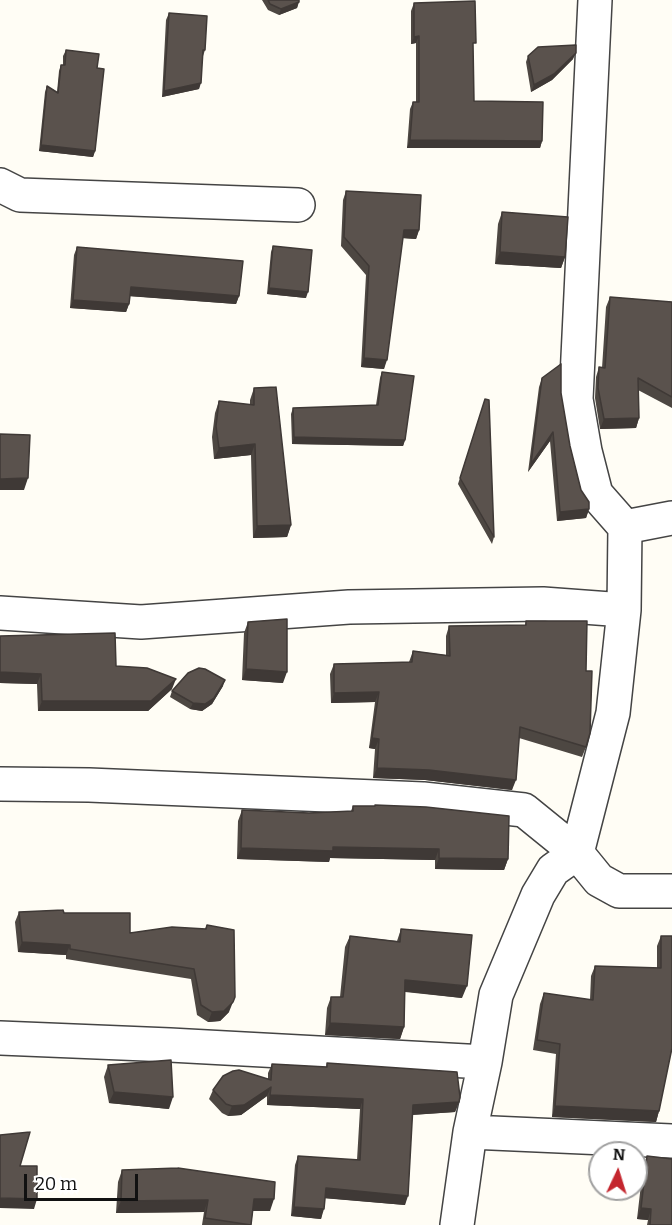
<!DOCTYPE html>
<html>
<head>
<meta charset="utf-8">
<style>
	body { margin:0 }
	#map { position:relative; width:672px; height:1225px; overflow:hidden; background:#fffdf5; font-family:Bitter,serif }
	canvas { display:block }
	.north { position:absolute; left:588px; top:1141px; width:60px; height:60px; box-sizing:border-box; background:#fff; border:2px solid #a0a0a0; border-radius:50%; rotate:4deg; font-size:16px; font-weight:700; line-height:24px; text-align:center; color:#111 }
	.north::after { content:''; display:block; margin:auto; width:21px; height:27px; background:#c4262e; clip-path:polygon(50% 0,100% 100%,50% 72%,0 100%) }
	.scale { position:absolute; left:24px; top:1174px; width:114px; height:27px; box-sizing:border-box; border:3px solid #111; border-top:0; padding-left:8px; font-size:18px; line-height:21px; white-space:nowrap; color:#111; -webkit-text-stroke:4px #fff; paint-order:stroke }
</style>
</head>
<body>
<div id="map">
<canvas width="672" height="1225"></canvas>
<div class="north">N</div>
<div class="scale">20 m</div>
</div>
<script>
const g = document.querySelector('canvas').getContext('2d');
g.lineJoin = 'round';
const shape = rows => new Path2D(rows.map(r => 'M' + r).join(''));
function stroke(path, color, width, dash) { g.strokeStyle = color; g.lineWidth = width; g.lineCap = dash ? 'butt' : 'round'; g.setLineDash(dash || []); g.stroke(path); }
function fillPath(path, color) { g.fillStyle = color; g.fill(path, 'evenodd'); }
const minor = shape([
	[595,0,576,399,585,451,596,494,625,527],
	[0,185,20,195,298,205],
	[0,613,141,622,349,607,543,604,624,610,625,527,672,518],
	[0,784,89,785,423,799,524,810,577,853,599,880,619,891,672,891],
	[0,1038,170,1045,485,1062],
	[470,1132,672,1141],
	[457,1225,470,1132,485,1062,496,995,538,895,553,870,577,853,613,713,624,610]
]);
stroke(minor, '#444', 36);
stroke(minor, '#fff', 33);
fillPath(shape([
	[262,0,299,0,297,8,279,15,268,10],
	[414,3,473,51,474,101,542,141,540,148,407,148,410,109,413,102,416,102,416,43,411,44,411,11],
	[169,13,205,50,203,56,199,89,162,97,166,20],
	[66,50,97,68,95,151,93,157,39,151,45,92,47,86,57,92,59,71,61,65,63,65,63,56],
	[528,56,573,59,552,80,531,92,526,62],
	[346,191,419,230,416,239,403,238,384,369,361,367,366,275,341,246,343,200],
	[502,212,565,257,561,268,495,264,498,224],
	[273,246,306,298,267,294,271,252],
	[77,247,239,296,236,304,130,296,129,304,126,312,70,308,74,255],
	[610,297,672,302,672,408,638,390,639,418,636,428,600,429,595,398,596,377,599,367,602,368,606,307],
	[382,372,405,440,403,446,292,444,291,414,293,408,376,405,380,378],
	[542,378,561,393,570,446,581,490,589,509,586,518,557,521,550,441,528,472,539,387],
	[254,388,291,525,287,537,253,538,251,455,214,459,212,437,215,413,219,401,250,405,250,400],
	[485,399,494,537,492,544,458,484],
	[526,621,586,747,582,757,519,738,512,790,425,780,373,778,375,749,369,748,375,702,331,703,330,674,334,664,409,662,413,651,446,655,446,636,449,626,525,625],
	[248,622,283,683,242,680,244,633],
	[0,636,116,666,172,689,148,711,38,711,37,684,0,683],
	[223,686,212,704,202,711,190,709,170,697,172,691],
	[353,806,508,859,504,870,435,869,435,860,330,858,329,862,237,859,238,821,242,810,309,813,351,811],
	[19,912,64,913,130,933,205,929,207,925,229,1012,220,1021,208,1022,197,1015,191,979,66,959,66,955,18,952,15,922],
	[401,929,462,998,405,992,404,1027,400,1039,325,1035,327,1008,331,997,340,997,345,947,350,936,397,941],
	[661,936,672,936,659,1111,656,1122,552,1117,556,1054,533,1050,540,1004,544,993,590,1000,591,976,595,966,657,968,657,946],
	[327,1063,459,1102,455,1112,412,1115,405,1205,325,1198,321,1219,291,1216,295,1165,298,1156,357,1160,360,1109,267,1105,267,1096,241,1115,228,1116,222,1113,209,1099,213,1090,268,1079,268,1073,272,1064,326,1067],
	[108,1065,169,1109,109,1103,104,1077],
	[647,1156,672,1225,647,1225,648,1220,637,1219,643,1167],
	[122,1170,270,1211,253,1211,251,1225,202,1225,204,1212,116,1213,118,1182]
]), '#4d4742');
fillPath(shape([
	[299,2,297,8,279,15,281,9],
	[419,36,416,43,411,44,414,37],
	[576,53,573,59,552,80,531,92,534,85],
	[201,83,199,89,162,97,164,91],
	[410,140,542,141,540,148,407,148],
	[41,145,95,151,93,157,39,151],
	[404,230,419,230,416,239,401,238],
	[500,252,565,257,561,268,495,264],
	[131,287,239,296,236,304,127,296],
	[269,288,308,292,306,298,267,294],
	[73,300,129,304,126,312,70,308],
	[364,358,387,360,384,369,361,367],
	[639,418,636,428,600,429,604,419],
	[553,432,550,441,528,472,531,464],
	[294,437,405,440,403,446,292,444],
	[255,444,251,455,214,459,219,448],
	[28,478,24,490,0,490,0,479],
	[589,509,586,518,557,521,560,512],
	[291,525,287,537,253,538,257,526],
	[246,669,287,672,283,683,242,680],
	[0,672,41,674,37,684,0,683],
	[176,679,172,689,148,711,38,711,42,701],
	[225,680,223,686,212,704,202,711,190,709,193,703],
	[379,692,375,702,331,703,334,693],
	[372,738,379,739,375,749,369,748],
	[377,768,429,770,516,780,512,790,425,780,373,778],
	[333,847,439,849,435,860,330,858,329,862,237,859,241,848],
	[439,858,508,859,504,870,435,869],
	[22,942,70,945,66,955,18,952],
	[405,980,467,986,462,998,401,991],
	[233,1002,229,1012,220,1021,208,1022,212,1012],
	[330,1023,404,1027,400,1039,325,1035],
	[271,1087,267,1096,241,1115,228,1116,232,1106],
	[114,1092,173,1097,169,1109,109,1103],
	[270,1095,363,1099,360,1109,267,1105],
	[459,1102,455,1112,410,1115,413,1105],
	[555,1106,659,1111,656,1122,552,1117],
	[326,1188,408,1196,405,1205,322,1198],
	[0,1198,37,1199,34,1209,0,1208],
	[254,1199,274,1199,270,1211,250,1211],
	[208,1200,204,1212,116,1213,121,1201],
	[294,1207,324,1209,321,1219,291,1216],
	[641,1208,651,1209,648,1220,637,1219]
]), '#3f3936');
const building = shape([
	[268,0,299,0,299,2,281,9,270,4,268,0],
	[475,1,476,43,473,43,474,101,543,102,542,141,410,140,413,102,419,102,419,36,414,37,414,3,475,1],
	[169,13,207,16,205,50,203,50,201,83,164,91,169,13],
	[576,45,576,53,554,74,534,85,528,56,538,47,576,45],
	[66,50,99,54,97,68,104,69,95,151,41,145,47,86,58,93,61,65,65,65,66,50],
	[346,191,421,195,419,230,404,230,387,360,364,358,369,266,344,237,346,191],
	[502,212,568,217,565,257,500,252,502,212],
	[273,246,312,250,308,292,269,288,273,246],
	[77,247,243,261,239,296,131,287,129,304,73,300,77,247],
	[610,297,672,302,672,397,638,378,639,418,604,419,598,388,599,367,605,368,610,297],
	[561,364,561,393,570,446,581,490,589,502,589,509,560,512,553,432,531,464,542,378,561,364],
	[382,372,414,376,405,440,294,437,293,408,378,405,382,372],
	[276,387,291,525,257,526,255,444,219,448,216,426,219,401,254,405,254,388,276,387],
	[485,399,489,400,494,537,460,478,485,399],
	[0,434,30,435,28,478,0,479,0,434],
	[287,619,287,672,246,669,248,622,287,619],
	[526,621,587,621,586,671,592,671,590,733,586,747,520,727,516,780,429,770,377,768,379,739,372,738,379,692,334,693,334,664,412,662,413,651,450,656,449,626,526,625,526,621],
	[115,633,116,666,147,668,176,679,151,701,42,701,41,674,0,672,0,636,115,633],
	[199,668,205,669,225,680,214,698,205,704,193,703,172,691,188,673,199,668],
	[375,805,426,807,509,816,508,859,439,858,439,849,333,847,333,851,241,848,242,810,309,813,353,811,353,806,375,806,375,805],
	[63,910,64,913,130,913,130,933,172,927,206,929,207,925,234,930,235,997,233,1002,224,1011,212,1012,201,1005,194,969,70,949,70,945,22,942,19,912,63,910],
	[401,929,472,935,467,986,405,980,404,1027,330,1023,331,997,343,997,350,936,400,942,401,929],
	[661,936,672,936,672,1048,659,1111,555,1106,560,1044,537,1040,544,993,593,1000,595,966,661,968,661,936],
	[171,1060,173,1097,114,1092,108,1065,171,1060],
	[327,1063,457,1072,460,1097,459,1102,413,1105,408,1196,326,1188,324,1209,294,1207,298,1156,360,1160,363,1099,270,1095,271,1087,244,1105,232,1106,226,1104,213,1090,223,1076,233,1071,239,1070,271,1080,272,1064,327,1067,327,1063],
	[30,1132,20,1166,37,1166,37,1199,0,1198,0,1135,30,1132],
	[647,1156,672,1159,672,1225,650,1225,651,1209,641,1208,647,1156],
	[178,1168,275,1182,274,1199,254,1199,251,1225,205,1218,208,1200,121,1201,122,1170,178,1168]
]);
fillPath(building, '#5a524d');
stroke(building, '#3f3936', 1.5);
</script>
</body>
</html>
